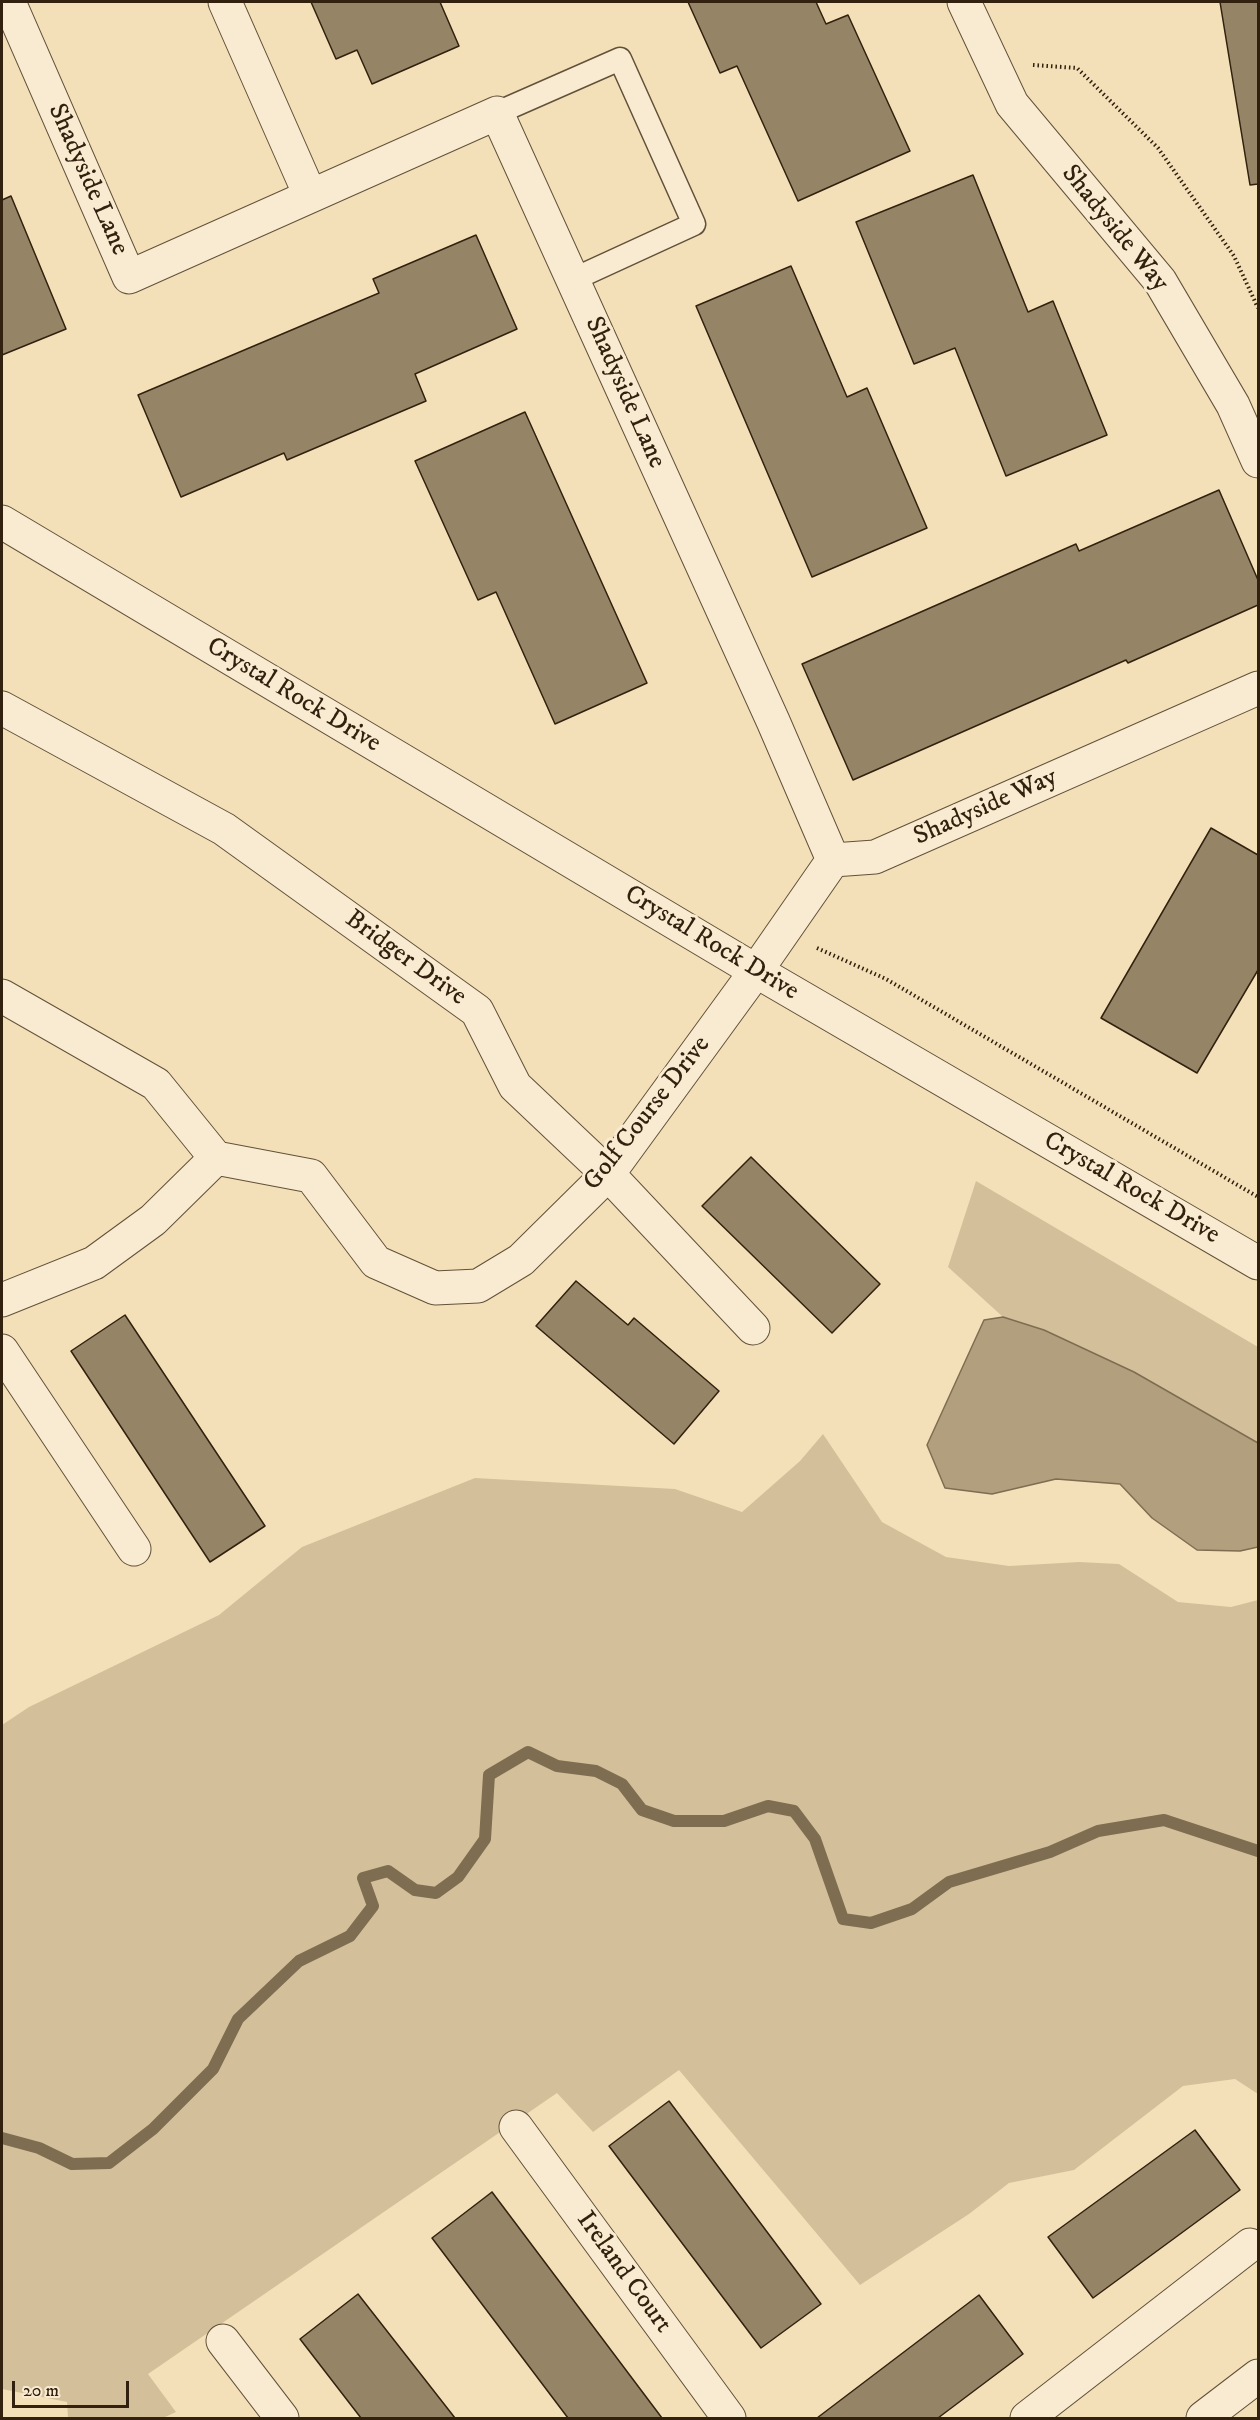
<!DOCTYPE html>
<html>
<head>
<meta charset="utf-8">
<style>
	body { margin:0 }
	#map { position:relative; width:1260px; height:2420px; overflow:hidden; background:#f4e0b8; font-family:"IM FELL DW Pica",serif }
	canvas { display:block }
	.frame { position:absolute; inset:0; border:3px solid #31210e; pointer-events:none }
	.scale { position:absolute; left:12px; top:2381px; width:117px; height:27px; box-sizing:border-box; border:3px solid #31210e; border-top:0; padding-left:8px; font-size:18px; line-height:21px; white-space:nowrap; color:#31210e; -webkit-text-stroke:4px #f8ebd1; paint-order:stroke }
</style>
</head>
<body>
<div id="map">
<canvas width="1260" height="2420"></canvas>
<div class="frame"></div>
<div class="scale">20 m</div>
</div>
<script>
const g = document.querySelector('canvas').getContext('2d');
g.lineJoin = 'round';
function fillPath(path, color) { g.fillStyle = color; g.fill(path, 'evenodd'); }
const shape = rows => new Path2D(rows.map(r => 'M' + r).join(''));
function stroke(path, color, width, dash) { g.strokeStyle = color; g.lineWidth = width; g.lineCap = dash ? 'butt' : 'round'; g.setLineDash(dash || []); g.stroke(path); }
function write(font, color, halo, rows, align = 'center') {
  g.font = font + ' "IM FELL DW Pica",serif'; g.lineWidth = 6; g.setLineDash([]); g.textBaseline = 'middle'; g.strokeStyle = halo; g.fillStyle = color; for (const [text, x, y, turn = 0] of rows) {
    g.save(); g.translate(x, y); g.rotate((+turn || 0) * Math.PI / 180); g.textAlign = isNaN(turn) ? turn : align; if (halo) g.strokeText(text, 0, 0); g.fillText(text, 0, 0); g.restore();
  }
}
fillPath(shape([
	[976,1181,1258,1347,1258,1443,1134,1372,1044,1330,1003,1317,948,1267],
	[823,1434,882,1522,946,1557,1009,1566,1079,1562,1119,1564,1178,1602,1231,1607,1258,1600,1258,2094,1235,2079,1183,2086,1074,2170,1009,2183,969,2214,860,2285,679,2070,593,2132,557,2093,148,2374,176,2412,163,2418,68,2418,67,2402,2,2389,2,1725,29,1707,219,1615,302,1547,475,1478,675,1489,742,1512,800,1461]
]), '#d3c09b');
const water = shape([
	[1003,1317,1044,1330,1134,1372,1258,1443,1258,1547,1240,1551,1197,1550,1152,1518,1120,1484,1056,1479,992,1494,945,1488,927,1445,984,1320,1003,1317]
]);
fillPath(water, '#b29f7e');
stroke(water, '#7e6d51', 1.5);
stroke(shape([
	[2,2138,39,2148,72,2164,109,2163,153,2129,213,2069,238,2019,299,1961,350,1936,373,1906,363,1878,388,1871,415,1890,436,1893,458,1877,485,1839,489,1775,528,1752,557,1766,596,1771,622,1784,642,1810,674,1821,724,1821,768,1806,794,1811,815,1839,843,1919,871,1923,912,1909,949,1882,1050,1852,1098,1831,1164,1820,1258,1851]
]), '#7e6d51', 12);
const building = shape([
	[311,2,440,2,459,46,372,84,357,50,336,59,311,2],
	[688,2,816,2,826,24,848,15,910,151,798,201,737,66,720,73,688,2],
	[1220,2,1258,2,1258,184,1250,185,1220,2],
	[973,175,1028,312,1053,301,1107,435,1006,476,955,348,914,364,856,222,973,175],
	[11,196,66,329,2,355,2,200,11,196],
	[476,235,517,329,415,374,426,401,287,460,284,453,181,497,138,395,379,293,373,279,476,235],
	[791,266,847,397,867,388,927,528,812,577,696,306,791,266],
	[525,412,647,683,555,724,496,592,478,600,415,461,525,412],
	[1219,490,1258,580,1258,605,1128,663,1126,660,853,780,802,664,1076,544,1079,551,1219,490],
	[1211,828,1258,855,1258,970,1197,1073,1101,1018,1211,828],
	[751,1157,880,1284,832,1333,702,1206,751,1157],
	[576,1281,628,1325,634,1318,719,1391,674,1444,536,1326,576,1281],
	[125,1315,265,1526,210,1562,71,1351,125,1315],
	[669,2101,821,2304,761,2348,609,2146,669,2101],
	[1195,2130,1240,2190,1093,2298,1048,2237,1195,2130],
	[492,2192,662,2418,568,2418,432,2238,492,2192],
	[358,2294,455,2418,361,2418,300,2339,358,2294],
	[979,2295,1023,2354,938,2418,817,2418,979,2295]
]);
fillPath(building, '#968466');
stroke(building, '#31210e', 1.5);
const service = shape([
	[497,113,620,59,694,224,572,280]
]);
const minor = shape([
	[9,2,129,277,497,113,773,721,833,860],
	[225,2,310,195],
	[964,2,1012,104,1160,281,1233,405,1258,461],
	[2,708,224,829,477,1011,515,1086,608,1174,753,1328],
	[2,996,156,1084,216,1158,311,1176,376,1262,435,1288,478,1286,521,1260,608,1174,756,971,833,860,875,857,1258,688],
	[2,1300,94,1263,153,1220,216,1158],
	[2,1351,134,1549],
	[516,2127,729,2418],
	[223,2341,282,2418],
	[1027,2418,1250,2245],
	[1203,2418,1258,2376]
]);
const tertiary = shape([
	[2,522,756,971,1258,1263]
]);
stroke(service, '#625138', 25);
stroke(minor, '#625138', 35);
stroke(tertiary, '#625138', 35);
stroke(shape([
	[1033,65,1077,68,1158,148,1234,256,1258,308],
	[817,948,886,979,1258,1197]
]), '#31210e', 4, [1.5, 3]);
stroke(service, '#f8ebd1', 22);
stroke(minor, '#f8ebd1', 33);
stroke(tertiary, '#f8ebd1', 33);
write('26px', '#31210e', '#f8ebd1', [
	["Shadyside Lane",87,180,66],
	["Shadyside Way",1114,229,51],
	["Shadyside Lane",624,393,66],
	["Crystal Rock Drive",293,696,31],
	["Shadyside Way",986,808,-24],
	["Crystal Rock Drive",711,944,31],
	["Bridger Drive",405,959,36],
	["Golf Course Drive",648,1114,-52],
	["Crystal Rock Drive",1131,1189,30],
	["Ireland Court",623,2273,54]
]);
</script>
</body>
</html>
